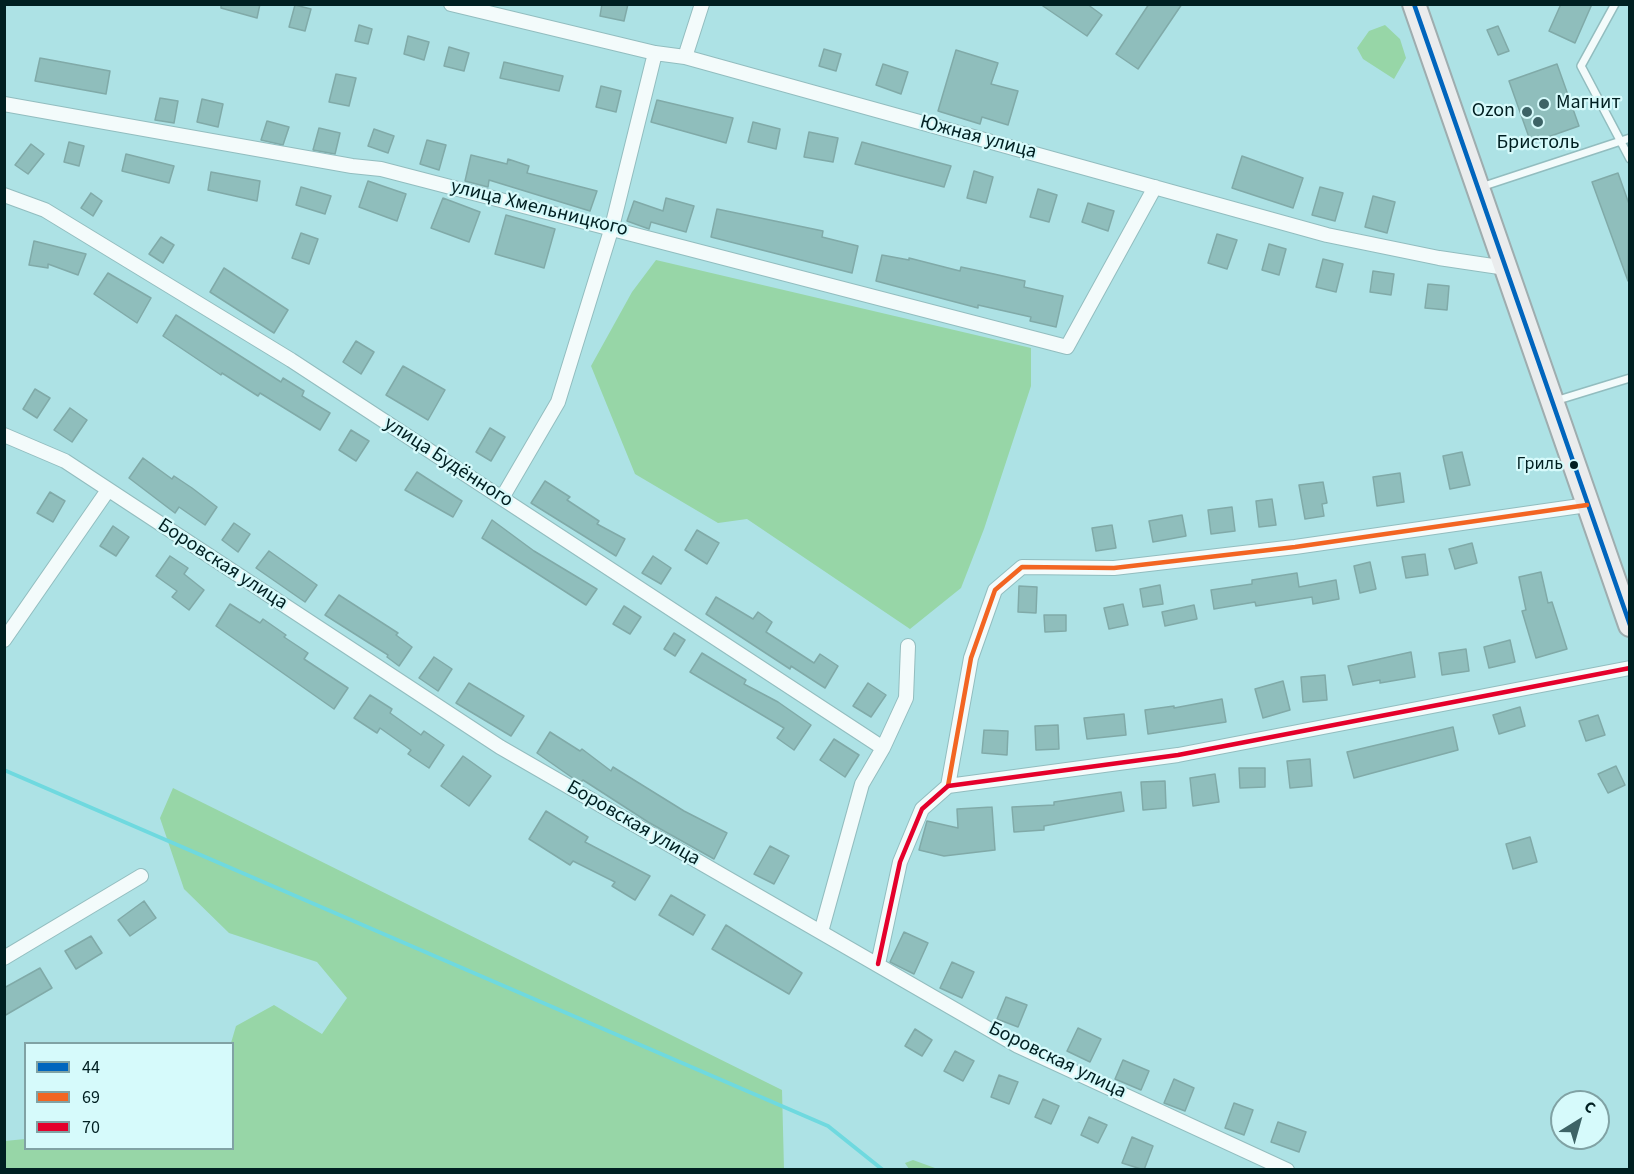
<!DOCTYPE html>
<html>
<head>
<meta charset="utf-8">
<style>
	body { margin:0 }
	#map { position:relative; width:1634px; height:1174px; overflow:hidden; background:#ade2e5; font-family:"Source Sans 3",sans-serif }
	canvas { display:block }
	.frame { position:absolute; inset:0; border:6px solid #001f21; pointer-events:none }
	.legend { position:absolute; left:24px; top:1042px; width:210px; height:108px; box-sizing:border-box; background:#d6fafb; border:2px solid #80a2a4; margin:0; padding:8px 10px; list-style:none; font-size:18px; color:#001f21 }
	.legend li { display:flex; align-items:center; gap:12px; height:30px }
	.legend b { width:30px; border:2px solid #80a2a4 }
	.north { position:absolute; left:1550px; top:1090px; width:60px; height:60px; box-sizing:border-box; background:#d6fafb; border:2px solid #80a2a4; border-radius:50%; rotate:37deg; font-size:16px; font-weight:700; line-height:24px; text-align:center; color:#001f21 }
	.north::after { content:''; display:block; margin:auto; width:21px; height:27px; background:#3d6366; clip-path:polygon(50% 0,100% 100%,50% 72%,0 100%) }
</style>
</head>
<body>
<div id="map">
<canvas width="1634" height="1174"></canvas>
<div class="frame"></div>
<ul class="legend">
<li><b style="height:8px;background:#0065bd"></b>44</li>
<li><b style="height:8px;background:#f26522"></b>69</li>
<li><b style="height:8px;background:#e4002b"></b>70</li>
</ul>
<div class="north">С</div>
</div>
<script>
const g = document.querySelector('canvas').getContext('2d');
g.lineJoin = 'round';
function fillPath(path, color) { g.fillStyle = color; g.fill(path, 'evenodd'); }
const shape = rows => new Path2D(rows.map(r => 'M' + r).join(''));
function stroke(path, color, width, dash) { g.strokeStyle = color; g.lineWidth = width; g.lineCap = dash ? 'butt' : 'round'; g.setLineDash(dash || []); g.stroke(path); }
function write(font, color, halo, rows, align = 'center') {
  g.font = font + ' "Source Sans 3",sans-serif'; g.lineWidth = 4.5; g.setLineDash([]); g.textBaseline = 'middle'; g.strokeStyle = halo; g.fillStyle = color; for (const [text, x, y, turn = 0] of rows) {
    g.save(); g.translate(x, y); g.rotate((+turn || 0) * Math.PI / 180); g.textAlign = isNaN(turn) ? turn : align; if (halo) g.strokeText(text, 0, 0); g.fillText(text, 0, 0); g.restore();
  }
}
fillPath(shape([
	[1385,25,1400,39,1406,58,1394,79,1363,59,1357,48,1369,31],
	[656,260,1031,348,1031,386,984,529,961,588,910,629,747,519,718,523,635,474,591,366,632,292],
	[173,788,782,1090,784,1169,5,1169,5,1141,25,1139,26,1148,232,1148,231,1043,236,1026,274,1005,322,1034,347,998,317,962,229,933,184,889,160,818],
	[913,1160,935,1168,937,1169,909,1169,905,1163]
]), '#97d6a7');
stroke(shape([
	[4,770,828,1126,883,1170]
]), '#6fd9df', 4);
const building = shape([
	[221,4,260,4,257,18,221,8,221,4],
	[602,4,628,4,624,21,600,16,602,4],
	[1040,4,1087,4,1102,15,1087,36,1040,4],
	[1149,4,1182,4,1138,69,1116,54,1149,4],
	[1561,4,1592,4,1575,43,1549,31,1561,4],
	[295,5,311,9,305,31,289,27,295,5],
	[359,25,372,29,368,44,355,41,359,25],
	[1498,26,1509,51,1498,55,1487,30,1498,26],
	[408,36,429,42,424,60,404,54,408,36],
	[449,47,469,53,464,71,444,66,449,47],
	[824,49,841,54,836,71,819,66,824,49],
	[956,50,998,63,991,84,1018,91,1008,125,982,117,980,124,938,111,956,50],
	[40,58,110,71,106,94,35,81,40,58],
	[504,62,563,76,559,91,500,78,504,62],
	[883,64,908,72,901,94,876,85,883,64],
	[1557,64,1579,126,1531,143,1509,81,1557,64],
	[336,74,356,78,349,106,329,102,336,74],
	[601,86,621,91,616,112,596,107,601,86],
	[160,98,178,101,174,123,155,120,160,98],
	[202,99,223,104,218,127,197,122,202,99],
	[657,100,733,118,726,143,651,122,657,100],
	[267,121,289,127,283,145,261,140,267,121],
	[753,122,780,129,776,149,748,142,753,122],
	[319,128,340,133,335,154,313,150,319,128],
	[374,129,394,136,388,153,368,146,374,129],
	[809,132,838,138,833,162,804,157,809,132],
	[427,140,446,145,439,170,420,164,427,140],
	[69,142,84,146,79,166,64,162,69,142],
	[862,142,951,166,944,187,855,164,862,142],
	[31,144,44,154,28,174,15,165,31,144],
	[126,154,174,166,169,183,122,171,126,154],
	[471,155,507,164,508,159,529,166,527,173,597,191,590,211,489,180,488,187,465,181,471,155],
	[1242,156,1303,178,1293,208,1232,188,1242,156],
	[974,171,993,177,986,203,967,198,974,171],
	[211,172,260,181,257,201,208,190,211,172],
	[1618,173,1629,204,1628,281,1592,182,1618,173],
	[368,181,406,194,397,221,359,207,368,181],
	[301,187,331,196,325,214,296,205,301,187],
	[1320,187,1343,193,1335,221,1312,215,1320,187],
	[1038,189,1057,195,1049,222,1030,217,1038,189],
	[91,193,102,201,93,216,81,208,91,193],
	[1373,196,1395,202,1387,233,1365,227,1373,196],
	[443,198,480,212,469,242,431,228,443,198],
	[666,198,694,206,686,232,651,222,649,229,627,221,634,201,663,211,666,198],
	[1088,203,1114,211,1108,231,1082,222,1088,203],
	[717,209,823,231,822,237,858,246,852,273,711,237,717,209],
	[506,215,555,229,544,268,495,254,506,215],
	[301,233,318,239,309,264,292,258,301,233],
	[1217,234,1237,240,1227,269,1208,263,1217,234],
	[161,237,174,245,163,263,149,254,161,237],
	[34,241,86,254,78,275,48,264,48,268,29,265,34,241],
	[1269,244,1286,249,1279,275,1262,270,1269,244],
	[882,255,909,260,909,258,960,271,961,267,994,274,1025,281,1024,287,1063,296,1056,327,1030,321,1031,317,978,305,978,308,876,281,882,255],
	[1323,259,1343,264,1336,292,1316,287,1323,259],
	[224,268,288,310,274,333,210,292,224,268],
	[1373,271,1394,274,1391,295,1370,292,1373,271],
	[108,273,151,298,137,323,94,294,108,273],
	[1428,284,1449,286,1447,310,1425,308,1428,284],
	[176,315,281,382,283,378,304,391,302,396,330,413,320,430,260,393,258,396,222,373,221,375,163,336,176,315],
	[356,341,374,352,361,374,343,362,356,341],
	[403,366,445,390,428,420,386,395,403,366],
	[35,389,50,398,37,418,23,409,35,389],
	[70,408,87,420,72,442,54,430,70,408],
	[490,428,505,437,491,461,476,452,490,428],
	[351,430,369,441,356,461,339,450,351,430],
	[1462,452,1470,485,1450,489,1443,456,1462,452],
	[143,458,172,479,174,476,192,488,217,507,205,525,179,507,175,513,129,478,143,458],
	[417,472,462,501,453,517,405,490,417,472],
	[1400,473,1404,502,1377,506,1373,477,1400,473],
	[545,481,570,497,567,500,599,521,597,524,625,539,616,556,531,503,545,481],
	[1323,482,1327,503,1322,504,1324,516,1305,519,1299,485,1323,482],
	[50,492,65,501,53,522,37,513,50,492],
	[1272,499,1276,525,1259,527,1256,501,1272,499],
	[1232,507,1235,531,1211,534,1208,510,1232,507],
	[1182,515,1186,536,1153,542,1149,521,1182,515],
	[492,520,534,551,597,589,586,605,482,538,492,520],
	[234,523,250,534,238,552,222,540,234,523],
	[1112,525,1116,548,1096,551,1092,528,1112,525],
	[113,526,129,537,116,556,100,546,113,526],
	[697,530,719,543,707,564,685,550,697,530],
	[1472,543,1477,563,1455,569,1449,549,1472,543],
	[269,551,317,585,305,602,256,568,269,551],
	[1425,554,1428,575,1406,578,1402,557,1425,554],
	[170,556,188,568,184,574,204,590,189,610,172,597,177,591,156,576,170,556],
	[653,556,671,568,661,584,642,573,653,556],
	[1370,562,1376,589,1360,593,1354,566,1370,562],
	[1541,572,1548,603,1552,602,1567,649,1536,658,1522,611,1526,610,1519,577,1541,572],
	[1297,573,1299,587,1336,580,1339,599,1313,604,1312,597,1256,606,1255,602,1214,609,1211,590,1252,584,1252,580,1297,573],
	[1160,585,1163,604,1143,607,1140,589,1160,585],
	[1019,586,1037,587,1036,613,1018,612,1019,586],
	[339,595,398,633,396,635,412,647,399,666,387,657,388,655,325,615,339,595],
	[716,597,753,619,758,612,772,622,766,632,814,663,820,654,838,666,825,688,791,666,790,669,706,614,716,597],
	[230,604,260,623,263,619,286,635,284,637,308,653,304,659,348,688,334,709,216,626,230,604],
	[1123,604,1128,625,1109,629,1104,608,1123,604],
	[1194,605,1197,619,1165,626,1162,612,1194,605],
	[624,606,641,617,630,634,613,624,624,606],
	[1044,615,1066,615,1066,631,1045,632,1044,615],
	[674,633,685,640,675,656,664,649,674,633],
	[1510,640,1515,662,1489,668,1484,647,1510,640],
	[1466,649,1469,671,1442,675,1439,653,1466,649],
	[1411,652,1415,677,1380,683,1380,680,1353,685,1348,666,1411,652],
	[702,653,746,680,744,684,778,702,811,725,794,750,777,738,784,728,690,672,702,653],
	[434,657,452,669,438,691,419,678,434,657],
	[1325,675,1327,700,1303,702,1301,677,1325,675],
	[1283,681,1290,710,1263,718,1255,689,1283,681],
	[469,683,524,716,511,736,456,703,469,683],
	[868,683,886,695,871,717,853,706,868,683],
	[370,695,392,709,390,713,421,735,424,731,444,745,429,768,408,754,411,750,380,728,377,733,354,718,370,695],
	[1222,699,1226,722,1148,734,1145,710,1174,706,1174,708,1222,699],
	[1520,707,1525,726,1499,734,1493,715,1520,707],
	[1124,714,1126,735,1087,739,1084,718,1124,714],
	[1598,715,1605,735,1586,741,1579,721,1598,715],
	[1058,725,1059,749,1036,750,1035,726,1058,725],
	[1453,727,1458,750,1354,778,1347,752,1453,727],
	[984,730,1008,731,1007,755,982,753,984,730],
	[550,732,580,751,582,749,611,771,613,767,684,811,727,833,714,859,648,822,583,780,580,783,577,781,537,753,550,732],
	[834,739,859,755,845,777,820,760,834,739],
	[463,756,491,776,469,806,441,786,463,756],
	[1310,759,1312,786,1290,788,1287,761,1310,759],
	[1616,766,1625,785,1608,793,1598,774,1616,766],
	[1239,768,1265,768,1265,787,1240,788,1239,768],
	[1215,774,1219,802,1193,806,1190,778,1215,774],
	[1165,781,1166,808,1143,810,1141,782,1165,781],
	[1121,792,1124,811,1044,826,1044,830,1014,832,1012,807,1054,805,1054,802,1121,792],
	[992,807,995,850,944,856,919,850,927,821,958,828,957,809,992,807],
	[546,811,588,837,585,842,650,876,635,900,612,886,615,882,573,861,570,865,529,839,546,811],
	[1530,837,1537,862,1513,869,1506,844,1530,837],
	[770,846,789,856,774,884,754,874,770,846],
	[671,895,705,915,693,935,659,915,671,895],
	[144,901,156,918,130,936,118,920,144,901],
	[726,925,802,973,789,994,712,949,726,925],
	[904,932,928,943,914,974,890,962,904,932],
	[91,936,102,953,76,969,65,951,91,936],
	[952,962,974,972,962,998,940,988,952,962],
	[40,968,52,988,4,1016,4,988,40,968],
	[1006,997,1027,1005,1018,1027,997,1019,1006,997],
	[1078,1028,1101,1039,1090,1062,1067,1051,1078,1028],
	[915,1029,932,1040,922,1056,905,1046,915,1029],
	[955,1051,974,1061,963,1081,944,1071,955,1051],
	[1123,1060,1149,1071,1141,1090,1115,1079,1123,1060],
	[999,1075,1018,1082,1009,1104,991,1097,999,1075],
	[1174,1079,1194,1088,1185,1111,1164,1103,1174,1079],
	[1043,1099,1059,1106,1051,1124,1035,1117,1043,1099],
	[1234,1103,1253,1110,1244,1135,1225,1128,1234,1103],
	[1089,1117,1107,1125,1098,1143,1081,1135,1089,1117],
	[1278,1122,1306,1132,1299,1152,1271,1142,1278,1122],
	[1132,1137,1153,1146,1144,1170,1122,1163,1132,1137]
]);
fillPath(building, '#8fbebc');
stroke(building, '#80aaa8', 1.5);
const service = shape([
	[1615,4,1581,66,1630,159],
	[1481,187,1630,138],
	[1555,401,1630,378]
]);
const minor = shape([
	[451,4,655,53,685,57,1327,235,1439,258,1506,268],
	[685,57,702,4],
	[4,104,352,166,381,169,1067,347,1155,187],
	[4,195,45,210,291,360,883,748],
	[4,435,65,461,500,747,1018,1046,1287,1170],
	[502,498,558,402,612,227,655,53],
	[4,640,108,490],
	[948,786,971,658,995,590,1022,567,1114,568,1295,547,1587,505],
	[821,932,862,784,883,748,906,698,908,646],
	[4,958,141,876],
	[878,964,900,862,922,809,948,786,1178,755,1630,668]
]);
const primary = shape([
	[1414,4,1630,625]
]);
stroke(service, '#92bdbf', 10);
stroke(minor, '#92bdbf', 16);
stroke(primary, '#9eadaf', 26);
stroke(service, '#f3fbfb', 7);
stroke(minor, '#f3fbfb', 14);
stroke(primary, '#eaeced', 22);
stroke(shape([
	[1414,4,1630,625]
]), '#0065bd', 4.5);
stroke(shape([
	[948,786,971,658,995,590,1022,567,1114,568,1295,547,1587,505]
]), '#f26522', 4.5);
stroke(shape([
	[878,964,900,862,922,809,948,786,1178,755,1630,668]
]), '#e4002b', 4.5);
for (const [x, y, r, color] of [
	[1544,104,6,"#3d6366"],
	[1527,112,6,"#3d6366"],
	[1538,122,6,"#3d6366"],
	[1574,465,5,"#001f21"]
]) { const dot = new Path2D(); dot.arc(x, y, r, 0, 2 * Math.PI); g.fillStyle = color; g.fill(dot); stroke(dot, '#d6fafb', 2); }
write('18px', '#001f21', '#d6fafb', [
	["Гриль",1563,465]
], 'right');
write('20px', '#001f21', '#d6fafb', [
	["Магнит",1556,104],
	["Ozon",1515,112,"right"],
	["Бристоль",1538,144,"center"]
], 'left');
write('20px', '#001f21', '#d6fafb', [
	["Южная улица",978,138,15],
	["улица Хмельницкого",539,209,14],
	["улица Будённого",448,463,33],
	["Боровская улица",222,565,33],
	["Боровская улица",633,824,30],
	["Боровская улица",1057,1061,26]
]);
</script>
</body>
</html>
